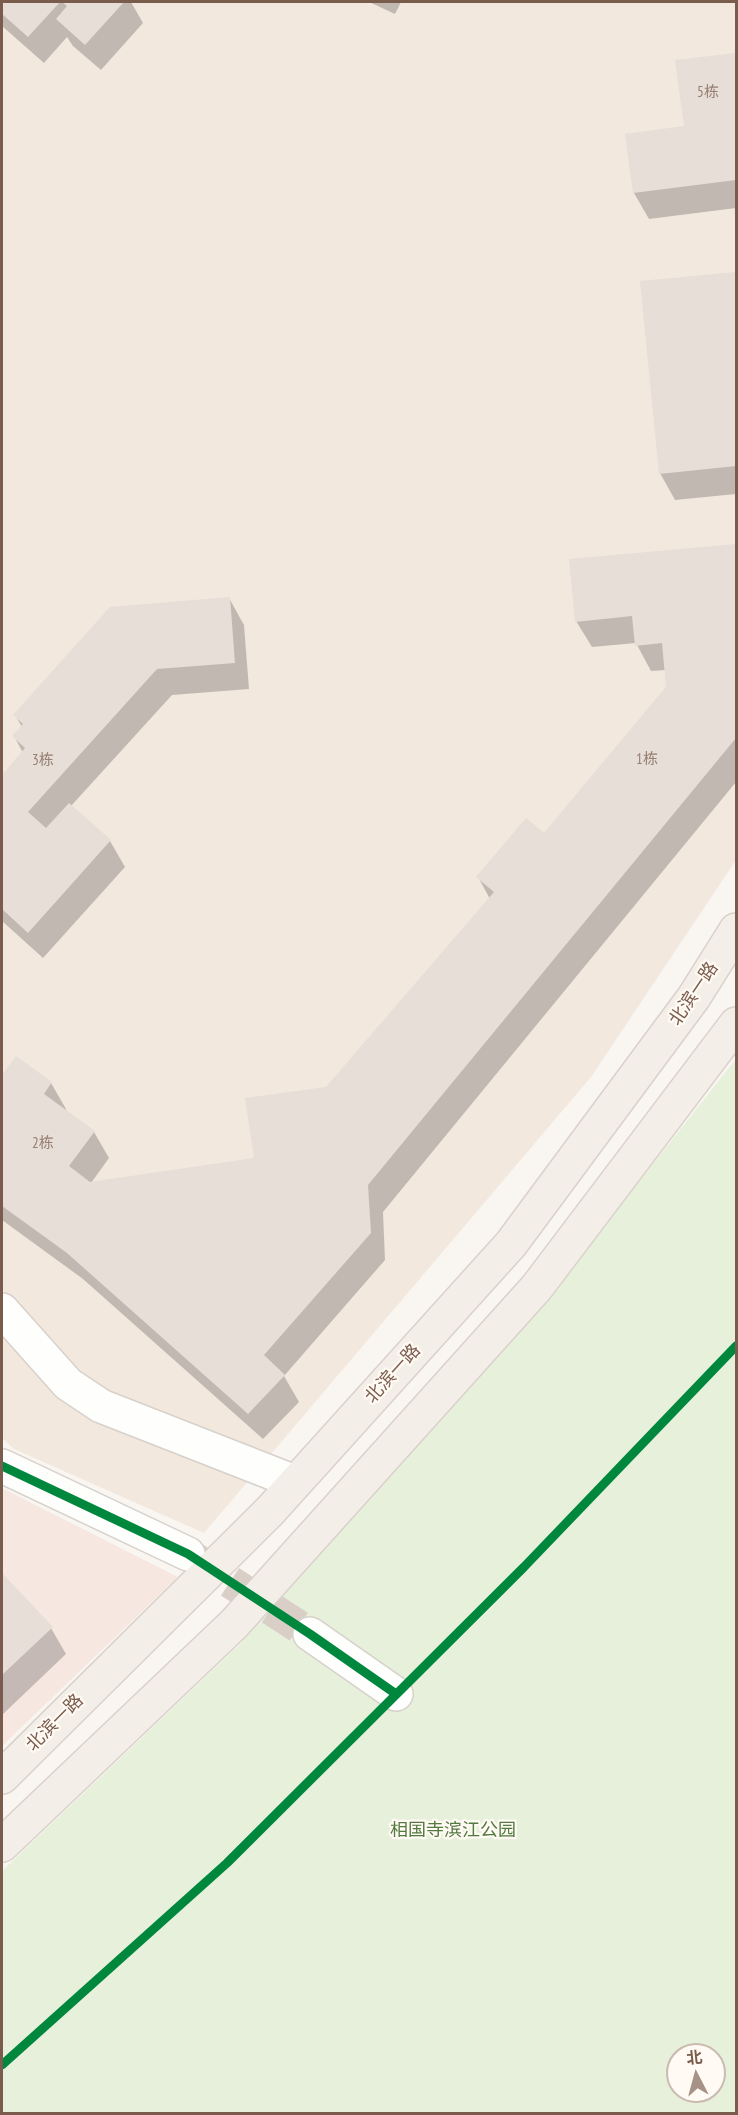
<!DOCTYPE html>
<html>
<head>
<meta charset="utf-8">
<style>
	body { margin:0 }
	#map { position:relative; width:738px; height:2115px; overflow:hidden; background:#f9f5f0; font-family:"PT Sans Narrow","Noto Sans SC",sans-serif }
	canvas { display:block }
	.frame { position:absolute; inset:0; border:3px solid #7a5c4d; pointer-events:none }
	.north { position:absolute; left:666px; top:2043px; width:60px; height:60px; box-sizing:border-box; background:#fffaf3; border:2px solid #cabbb1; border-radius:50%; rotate:354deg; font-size:16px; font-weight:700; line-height:24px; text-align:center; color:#7a5c4d }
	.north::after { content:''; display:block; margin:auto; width:21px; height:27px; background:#a69286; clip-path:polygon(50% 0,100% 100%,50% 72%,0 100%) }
</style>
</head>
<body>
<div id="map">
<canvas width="738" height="2115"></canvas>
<div class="frame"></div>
<div class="north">北</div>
</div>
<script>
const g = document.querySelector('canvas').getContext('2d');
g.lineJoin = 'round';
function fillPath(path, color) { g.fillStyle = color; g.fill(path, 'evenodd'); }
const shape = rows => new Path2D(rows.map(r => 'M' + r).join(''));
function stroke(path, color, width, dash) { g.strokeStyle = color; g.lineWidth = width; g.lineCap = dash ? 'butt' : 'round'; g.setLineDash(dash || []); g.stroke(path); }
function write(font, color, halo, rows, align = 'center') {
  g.font = font + ' "PT Sans Narrow","Noto Sans SC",sans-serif'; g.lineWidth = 4.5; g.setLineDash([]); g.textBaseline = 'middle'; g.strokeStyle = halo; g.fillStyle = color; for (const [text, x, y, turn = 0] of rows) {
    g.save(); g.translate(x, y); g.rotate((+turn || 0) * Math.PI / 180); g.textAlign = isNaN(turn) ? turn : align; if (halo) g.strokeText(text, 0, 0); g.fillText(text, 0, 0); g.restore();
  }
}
fillPath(shape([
	[2,2,736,2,736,860,591,1077,204,1533,14,1449,2,1438]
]), '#f2e8de');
fillPath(shape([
	[2,1488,178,1577,2,1746]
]), '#f6e8e1');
fillPath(shape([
	[736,1059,736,2113,2,2114,2,1871,242,1642,550,1294],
	[678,2055,714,2055,714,2091,678,2091]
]), '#e7f0db');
fillPath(shape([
	[2,2,131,2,143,23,101,70,73,46,67,37,44,63,2,26],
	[369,2,401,2,395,14],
	[736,54,736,208,649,219,634,193,627,135,685,128,677,62],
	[736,274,736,494,675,500,660,473,642,283],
	[736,546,736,782,383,1212,385,1260,284,1376,299,1402,263,1439,83,1279,2,1220,2,1078,16,1058,51,1083,66,1109,65,1111,94,1132,109,1158,91,1183,255,1159,327,1088,490,899,478,877,544,835,667,688,666,670,651,671,636,643,592,647,576,621,571,560],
	[229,598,244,625,249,689,172,695,71,806,110,841,125,867,43,958,2,921,2,777,23,753,14,736,22,727,15,715],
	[2,1576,51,1628,66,1654,2,1715]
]), '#0003');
fillPath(shape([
	[2,2,60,2,28,37,2,14],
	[62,2,124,2,85,45,56,19,67,6],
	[736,53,736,180,633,193,625,134,684,126,675,60],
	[736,272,736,466,659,474,640,281],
	[736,544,736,738,368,1185,371,1233,264,1355,285,1375,248,1414,67,1253,2,1206,2,1075,16,1056,52,1082,44,1094,95,1131,69,1166,90,1182,254,1158,245,1098,326,1087,494,892,476,877,526,818,544,833,666,687,662,643,635,646,632,616,575,622,569,559],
	[230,597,235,663,157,669,28,812,46,828,69,803,111,840,28,933,2,909,2,775,25,748,12,736,23,724,13,715,110,607],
	[2,1573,53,1627,2,1675]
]), '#e6ded7');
stroke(shape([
	[189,1555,310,1634]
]), '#d9cfc7', 33, [33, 16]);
const minor = shape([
	[2,1310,68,1384,101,1406,295,1482],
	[2,1466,188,1554],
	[310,1634,396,1694]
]);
const major = shape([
	[2,1777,270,1511,511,1244,694,997,736,930],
	[2,1845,234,1624,537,1287,736,1024]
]);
stroke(minor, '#d7d1cb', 36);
stroke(major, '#dad1cc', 36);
stroke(minor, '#fefefd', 33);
stroke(major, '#f3eee8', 33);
stroke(shape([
	[2,1466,188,1554,310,1634,396,1694],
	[2,2065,227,1863,524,1567,736,1346]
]), '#00873e', 9);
write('15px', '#977e72', null, [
	["5栋",708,93],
	["1栋",647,760],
	["3栋",43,761],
	["2栋",43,1144]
]);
write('18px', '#7a5c4d', '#fffaf3', [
	["北滨一路",694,994,-56],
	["北滨一路",393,1374,-48],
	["北滨一路",55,1723,-45]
]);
write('18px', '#537a41', '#fffaf3', [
	["相国寺滨江公园",453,1831]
]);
</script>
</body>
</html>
